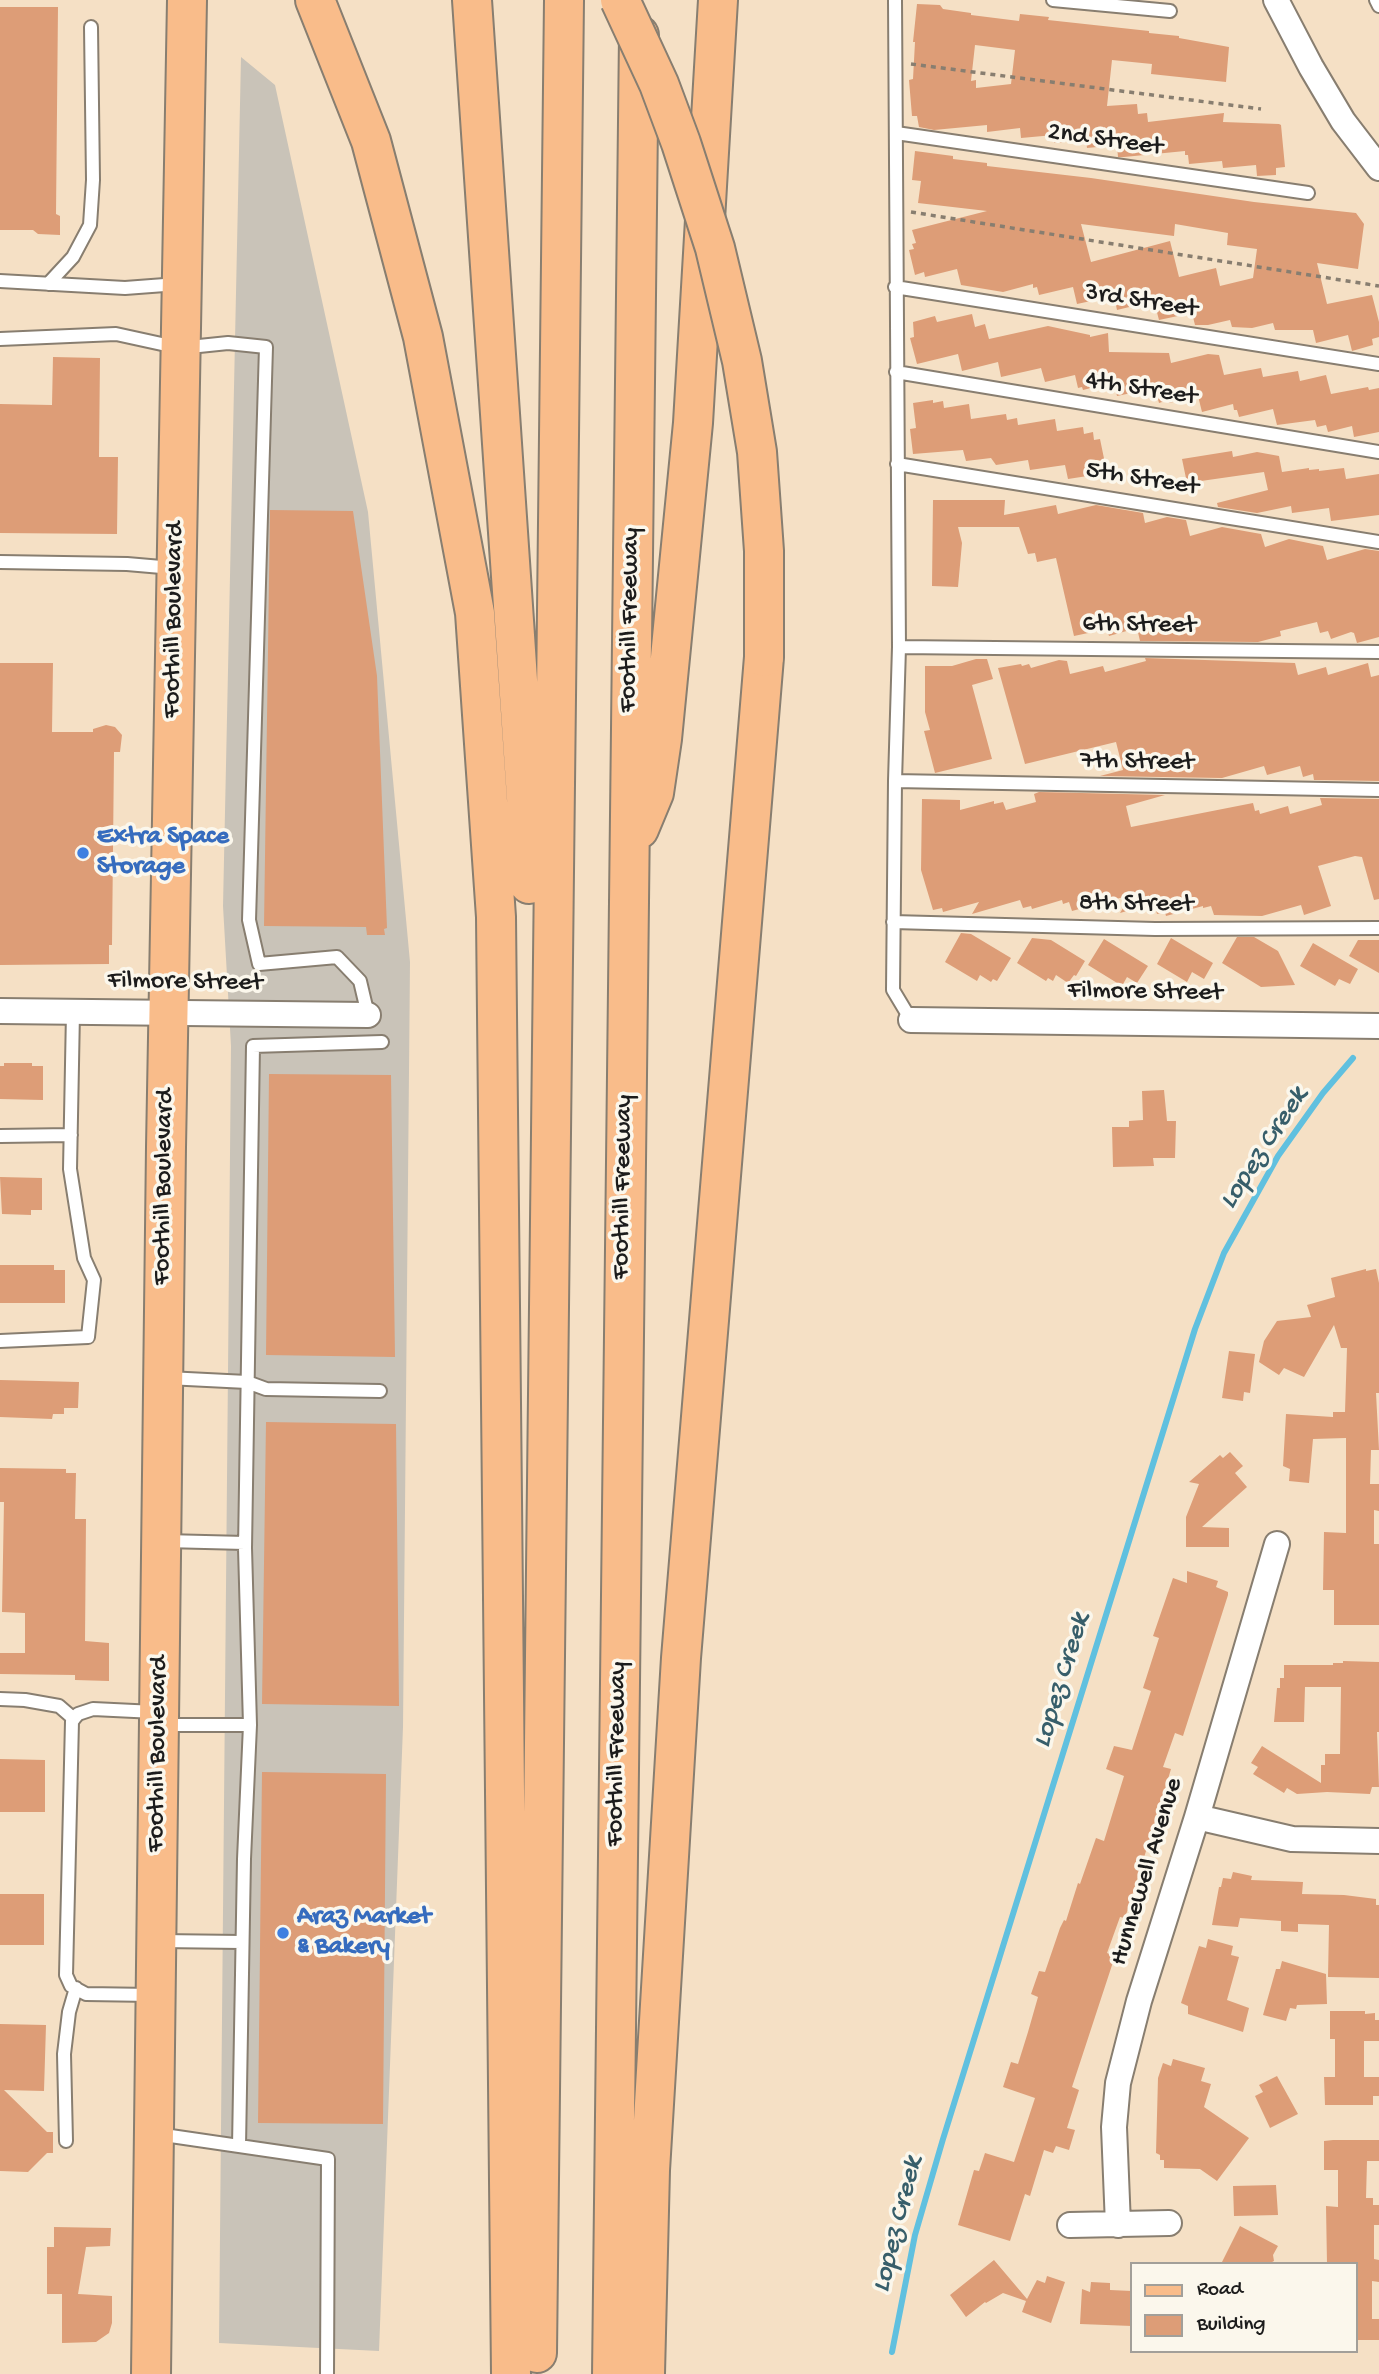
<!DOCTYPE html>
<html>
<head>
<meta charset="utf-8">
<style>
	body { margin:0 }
	#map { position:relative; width:1379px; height:2374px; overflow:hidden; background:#f5e0c5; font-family:"Gochi Hand",sans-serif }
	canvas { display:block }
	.legend { position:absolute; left:1130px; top:2262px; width:228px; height:91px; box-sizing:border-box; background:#fbf7ec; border:2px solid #a29f99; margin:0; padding:9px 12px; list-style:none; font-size:21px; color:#1c1c1c }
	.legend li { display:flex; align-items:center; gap:14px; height:35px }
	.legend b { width:35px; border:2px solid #a29f99 }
</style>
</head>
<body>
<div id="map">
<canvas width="1379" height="2374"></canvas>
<ul class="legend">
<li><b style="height:9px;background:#f9bc8a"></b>Road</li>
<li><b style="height:19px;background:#dd9d77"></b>Building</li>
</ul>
</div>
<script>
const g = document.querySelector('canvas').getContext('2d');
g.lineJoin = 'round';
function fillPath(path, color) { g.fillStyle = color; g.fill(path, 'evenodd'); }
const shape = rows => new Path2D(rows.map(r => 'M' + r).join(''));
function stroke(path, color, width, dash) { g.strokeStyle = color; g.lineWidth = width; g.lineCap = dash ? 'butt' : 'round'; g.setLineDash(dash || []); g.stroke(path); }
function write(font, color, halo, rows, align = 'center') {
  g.font = font + ' "Gochi Hand",sans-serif'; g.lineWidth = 7; g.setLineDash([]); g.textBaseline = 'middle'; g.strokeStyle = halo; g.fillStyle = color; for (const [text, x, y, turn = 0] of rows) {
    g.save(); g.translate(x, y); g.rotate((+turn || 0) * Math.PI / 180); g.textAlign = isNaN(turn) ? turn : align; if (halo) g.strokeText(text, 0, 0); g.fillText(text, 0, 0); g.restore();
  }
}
fillPath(shape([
	[241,57,275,85,368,512,410,962,403,1727,379,2351,219,2343,231,1046,223,906]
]), '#c9c3b8');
stroke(shape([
	[892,2352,915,2235,943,2139,1195,1329,1224,1253,1278,1156,1323,1093,1353,1058]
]), '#60c0df', 6);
fillPath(shape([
	[917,4,940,5,943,9,971,13,971,15,1019,21,1020,14,1049,17,1048,20,1149,31,1149,33,1179,36,1179,38,1229,47,1226,82,1151,74,1152,64,1112,60,1107,106,1137,104,1138,114,1147,113,1148,122,1224,113,1223,122,1279,124,1281,125,1285,167,1276,168,1276,175,1257,176,1256,165,1223,168,1222,161,1189,164,1188,155,1185,155,1185,151,1124,157,1118,157,1117,145,1087,148,1086,140,1054,143,1054,135,1021,138,1020,128,987,132,987,125,934,130,919,127,917,116,912,116,909,80,913,79,915,42,913,42],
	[975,45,1015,50,1011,84,976,88,976,80,971,81],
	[0,7,58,7,56,214,60,216,60,235,38,234,33,230,0,230],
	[915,151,953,156,953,159,987,163,987,166,1091,178,1254,202,1356,213,1364,224,1358,269,1317,263,1327,304,1372,295,1379,322,1379,337,1372,339,1373,345,1352,351,1348,335,1316,343,1313,330,1275,330,1273,323,1252,328,1232,327,1230,320,1208,325,1195,325,1192,313,1159,320,1154,301,1117,310,1114,296,1077,304,1073,287,1039,295,1037,287,1033,288,1033,284,1003,292,961,285,957,269,925,277,924,272,915,275,909,250,914,249,912,244,916,243,912,230,987,211,918,203,921,181,912,180],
	[1081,224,1174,236,1175,224,1228,233,1227,245,1257,249,1253,278,1220,286,1216,268,1179,277,1170,241,1091,262],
	[972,314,975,327,985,324,989,339,1048,326,1090,335,1090,337,1108,333,1109,352,1169,353,1171,363,1208,354,1219,355,1224,375,1261,368,1263,377,1298,371,1300,381,1326,375,1331,394,1368,387,1369,390,1379,388,1379,432,1354,437,1352,426,1328,432,1326,425,1317,427,1315,420,1277,425,1273,409,1239,417,1237,410,1234,410,1233,404,1202,412,1198,396,1169,403,1168,400,1159,403,1155,388,1117,396,1114,382,1083,390,1082,387,1078,388,1075,375,1045,382,1041,368,1001,377,998,362,962,371,958,354,917,364,910,338,914,337,913,322,935,316,937,322],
	[53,357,100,358,99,457,118,457,117,534,0,533,0,404,52,405],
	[933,400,933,403,943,401,944,408,969,404,971,419,1006,414,1007,420,1017,418,1018,425,1055,419,1057,431,1083,427,1084,434,1093,432,1094,440,1100,439,1107,473,1068,479,1065,465,1030,470,1028,460,996,465,991,458,966,461,963,450,913,454,910,429,916,428,913,403],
	[1232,451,1233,457,1257,452,1279,456,1282,472,1309,468,1309,470,1319,469,1319,471,1344,468,1346,479,1379,474,1379,515,1331,521,1329,508,1292,513,1291,506,1257,513,1218,507,1217,503,1268,490,1264,472,1187,483,1182,459],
	[933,500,1005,500,1004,515,1056,505,1058,514,1096,505,1143,513,1145,523,1167,517,1186,520,1190,536,1222,527,1261,534,1265,547,1289,539,1323,546,1327,560,1365,549,1379,551,1379,637,1357,643,1354,633,1351,632,1331,639,1328,631,1320,633,1317,622,1280,631,1281,636,1258,642,1140,641,1137,628,1109,636,1107,629,1074,636,1056,558,1037,562,1035,553,1028,554,1019,527,958,527,962,543,958,587,932,586],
	[270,510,353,511,377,676,387,928,384,929,385,935,367,935,366,927,264,926],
	[1145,658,1295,663,1298,675,1326,667,1328,675,1368,663,1371,677,1379,675,1379,781,1314,780,1313,774,1303,777,1300,766,1267,775,1264,766,1222,778,1100,776,1123,770,1116,742,1025,764,998,668,1021,664,1022,666,1029,664,1031,668,1059,660,1067,661,1070,674,1103,666,1105,672,1146,661],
	[976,659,987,659,993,679,972,685,992,759,935,773,924,731,930,730,925,712,925,666,952,666],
	[0,663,53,663,52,732,93,732,93,729,106,725,115,727,122,735,120,752,114,752,112,945,109,945,109,964,0,965],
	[1039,792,1165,795,1126,806,1131,827,1253,803,1255,811,1259,810,1260,814,1288,806,1290,814,1322,805,1320,798,1379,799,1379,899,1374,900,1362,857,1355,856,1318,866,1331,906,1304,915,1301,905,1262,916,1214,915,1211,906,1203,908,1203,906,1166,916,1165,912,1157,914,1154,903,1120,913,1131,895,1072,911,1069,902,1063,904,1062,900,1032,909,1031,906,1023,908,1020,900,972,914,979,902,943,912,942,908,933,910,921,870,922,799,960,800,960,810,994,801,994,804,1003,802,1006,810,1036,802,1034,794],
	[961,933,971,934,1011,958,997,981,993,979,991,982,980,975,977,981,945,962],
	[1237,937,1254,937,1278,951,1295,985,1261,987,1222,963],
	[1032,938,1051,940,1085,961,1076,976,1074,975,1068,983,1056,975,1053,981,1048,978,1046,981,1017,963],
	[1171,938,1213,963,1204,979,1192,972,1187,982,1157,964],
	[1104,939,1148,966,1137,983,1127,977,1122,986,1088,965],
	[1358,940,1379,940,1379,973,1349,956],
	[1313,943,1358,969,1350,984,1339,979,1335,986,1300,966],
	[4,1063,32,1063,32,1066,43,1066,43,1100,0,1099,0,1066,4,1066],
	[269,1074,391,1075,395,1357,266,1355],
	[1164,1090,1167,1121,1176,1121,1175,1158,1153,1158,1154,1166,1113,1167,1112,1127,1129,1127,1129,1121,1143,1120,1142,1091],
	[0,1177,42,1178,42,1210,31,1210,31,1215,2,1214],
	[0,1265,54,1265,54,1270,65,1270,65,1303,0,1303],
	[1366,1269,1366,1271,1376,1269,1379,1283,1379,1393,1376,1393,1379,1450,1371,1450,1370,1484,1379,1484,1379,1511,1374,1510,1374,1544,1379,1544,1379,1625,1334,1625,1334,1590,1323,1590,1324,1532,1346,1533,1346,1438,1313,1439,1309,1483,1289,1481,1290,1469,1283,1466,1286,1414,1333,1417,1333,1412,1345,1412,1347,1348,1341,1348,1334,1325,1304,1377,1284,1368,1279,1375,1259,1362,1264,1341,1277,1321,1311,1317,1307,1305,1335,1297,1331,1278],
	[1229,1351,1255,1354,1250,1393,1244,1392,1243,1401,1222,1398],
	[0,1380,79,1382,78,1408,64,1408,64,1414,53,1414,52,1419,0,1417],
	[266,1422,396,1424,399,1706,262,1704],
	[1230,1452,1243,1466,1235,1473,1247,1487,1202,1527,1229,1528,1229,1547,1186,1547,1186,1517,1199,1484,1189,1482,1220,1455,1223,1458],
	[0,1468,66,1469,66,1473,76,1473,75,1519,86,1519,85,1641,109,1643,109,1681,75,1680,75,1675,0,1674,0,1653,25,1653,25,1613,2,1612,4,1502,0,1502],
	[1187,1571,1218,1581,1216,1587,1228,1592,1228,1595,1183,1736,1175,1733,1163,1767,1171,1769,1157,1816,1125,1918,1120,1917,1107,1953,1115,1956,1072,2087,1079,2090,1067,2128,1075,2130,1069,2150,1056,2146,1053,2153,1044,2150,1030,2196,1025,2194,1010,2241,958,2225,974,2170,979,2171,985,2153,1014,2162,1035,2098,1003,2087,1011,2062,1018,2064,1028,2032,1038,1997,1031,1994,1039,1971,1045,1972,1060,1928,1064,1920,1066,1921,1078,1883,1080,1884,1096,1838,1104,1841,1124,1776,1106,1769,1114,1746,1132,1750,1151,1691,1143,1688,1159,1638,1153,1636,1173,1578,1187,1583],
	[1343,1661,1379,1662,1379,1732,1377,1732,1379,1787,1372,1787,1370,1794,1327,1792,1297,1794,1287,1788,1284,1793,1253,1774,1258,1767,1251,1763,1262,1746,1321,1783,1321,1765,1325,1765,1325,1754,1340,1754,1341,1687,1305,1687,1304,1722,1274,1722,1277,1688,1280,1688,1280,1678,1284,1678,1284,1665,1333,1665,1333,1663,1343,1663],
	[0,1759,45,1760,45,1812,0,1812],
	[262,1772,386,1774,383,2124,258,2123],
	[1233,1872,1252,1876,1251,1880,1303,1882,1302,1894,1344,1895,1376,1899,1376,1905,1379,1905,1379,1978,1328,1977,1329,1925,1298,1924,1298,1932,1281,1931,1281,1921,1240,1918,1238,1927,1212,1925,1219,1887,1221,1887,1223,1878,1231,1879],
	[0,1894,44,1894,44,1945,0,1945],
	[1208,1939,1233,1946,1231,1955,1239,1957,1227,2000,1249,2008,1243,2032,1188,2014,1188,2006,1181,2003,1199,1946,1206,1948],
	[1282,1961,1326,1974,1327,2004,1297,2005,1296,2009,1290,2008,1286,2021,1263,2015,1276,1969,1280,1969],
	[1330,2011,1365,2011,1365,2014,1375,2013,1375,2020,1379,2020,1379,2041,1364,2041,1364,2077,1379,2077,1379,2096,1373,2096,1373,2105,1325,2105,1324,2077,1335,2077,1335,2039,1330,2039],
	[0,2024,46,2025,44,2091,4,2090,47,2132,53,2132,53,2153,47,2153,28,2172,0,2171],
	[1173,2059,1205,2068,1201,2081,1211,2084,1204,2107,1249,2138,1217,2181,1200,2169,1164,2168,1164,2160,1160,2160,1160,2155,1156,2153,1158,2078,1163,2063,1171,2066],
	[1277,2076,1298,2114,1270,2128,1255,2096,1263,2092,1259,2085],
	[1333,2140,1379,2140,1379,2161,1367,2161,1366,2198,1373,2198,1373,2205,1379,2205,1379,2225,1374,2225,1374,2259,1379,2260,1379,2282,1372,2281,1372,2319,1379,2319,1379,2340,1356,2340,1356,2264,1327,2264,1326,2206,1338,2207,1338,2170,1324,2170,1324,2141],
	[1276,2185,1278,2215,1234,2216,1233,2186],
	[1240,2226,1278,2246,1273,2255,1274,2261,1268,2264,1221,2264],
	[54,2227,111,2228,110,2246,86,2247,78,2294,112,2296,112,2323,109,2333,96,2342,62,2343,62,2294,47,2294,47,2247,54,2247],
	[994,2260,1027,2299,1037,2280,1045,2283,1047,2276,1065,2282,1051,2323,1022,2312,1026,2301,1003,2293,986,2303,985,2302,966,2317,950,2295],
	[1091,2282,1110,2283,1110,2290,1132,2291,1132,2326,1080,2324,1082,2289,1090,2292]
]), '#dd9d77');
const lane = shape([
	[895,0,899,647,895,781,893,990,911,1020],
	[1053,0,1170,11],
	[1376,0,1379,6],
	[896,133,1308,193],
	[0,281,125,288,178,284],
	[48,284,73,257,90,225,93,180,91,27],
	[895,287,1379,364],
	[0,339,116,334,180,348,228,343,266,347,249,920,259,964,337,957,360,981,368,1015],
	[896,372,1379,452],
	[897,464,1379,542],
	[0,562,127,564,173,568],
	[899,647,1379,652],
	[895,781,1379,790],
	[893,922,1155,929,1379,928],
	[0,1136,71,1135],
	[0,1341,88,1337,94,1280,84,1258,70,1169,73,1012],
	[167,1378,247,1382,266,1389,380,1391],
	[165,1541,245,1543],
	[0,1699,25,1700,59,1706,74,1719],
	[163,1725,250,1725],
	[160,1941,242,1942],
	[152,1995,86,1994,71,1986,66,1975,72,1721,78,1714,93,1709,155,1712],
	[157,2134,328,2159,327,2374],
	[66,2141,64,2054,69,2012,76,1988],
	[239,2146,244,1859,250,1725,245,1548,253,1046,382,1042]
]);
const street = shape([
	[1276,0,1311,67,1343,121,1379,168],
	[0,1011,368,1015],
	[911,1020,1379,1026],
	[1197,1817,1292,1839,1379,1841],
	[1070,2225,1169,2223],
	[1118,2225,1114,2127,1118,2083,1139,2001,1197,1817,1277,1544]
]);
const primary = shape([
	[151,2374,166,1147,187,0]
]);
const highway = shape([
	[315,0,371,141,423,337,475,613,496,917,511,2374],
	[472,0,526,798,529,884],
	[639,829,654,793,662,739,693,423,718,0],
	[537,2353,564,0],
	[612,2374,639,35],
	[645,2374,650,2170,681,1658,764,657]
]);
stroke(lane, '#887e70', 16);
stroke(street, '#887e70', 28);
stroke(primary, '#887e70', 42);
stroke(highway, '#887e70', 42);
stroke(shape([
	[911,64,1261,109],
	[911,212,1379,286]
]), '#887e70', 3.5, [5, 5]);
stroke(lane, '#fff', 12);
stroke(street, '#fff', 24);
stroke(primary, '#f9bc8a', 38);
stroke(highway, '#f9bc8a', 38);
const highwayBridge = shape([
	[620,0,659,84,681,143,715,248,742,361,757,452,764,551,764,657]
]);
stroke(highwayBridge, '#887e70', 42, []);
stroke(highwayBridge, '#f9bc8a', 38);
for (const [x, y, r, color] of [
	[83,853,7,"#3f7fe0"],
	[283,1933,7,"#3f7fe0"]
]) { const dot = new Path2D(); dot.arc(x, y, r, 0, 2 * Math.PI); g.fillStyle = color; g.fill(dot); stroke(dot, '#fbf7ec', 2.5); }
write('26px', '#1c1c1c', '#fbf7ec', [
	["2nd Street",1105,141,8],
	["3rd Street",1141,302,9],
	["4th Street",1141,390,9],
	["5th Street",1142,480,9],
	["Foothill Boulevard",175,620,-89],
	["Foothill Freeway",631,620,-89],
	["6th Street",1139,626,1],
	["7th Street",1137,763,1],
	["8th Street",1136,905,1],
	["Filmore Street",185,983,1],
	["Filmore Street",1145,993,1],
	["Foothill Boulevard",165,1187,-89],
	["Foothill Freeway",624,1187,-89],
	["Foothill Boulevard",159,1754,-89],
	["Foothill Freeway",618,1754,-89],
	["Hunnewell Avenue",1148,1872,-73]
]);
write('bold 26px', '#366cbe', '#fbf7ec', [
	["Extra Space",97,838],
	["Storage",97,868],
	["Araz Market",297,1918],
	["& Bakery",297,1948]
], 'left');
write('italic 28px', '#375e6a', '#fbf7ec', [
	["Lopez Creek",1265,1149,-57],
	["Lopez Creek",1063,1681,-73],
	["Lopez Creek",899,2225,-76]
]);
</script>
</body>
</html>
